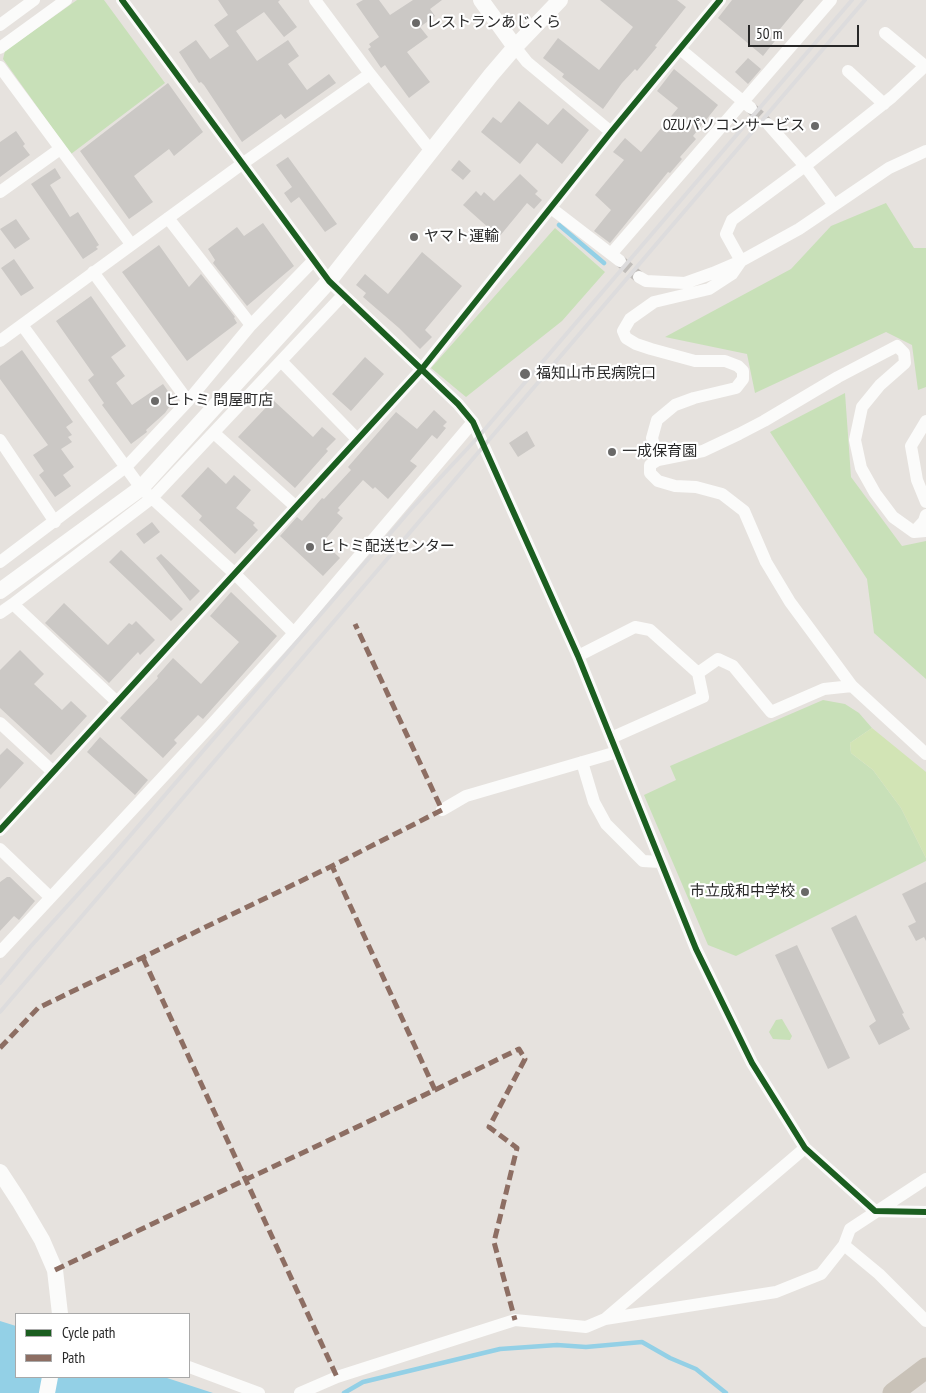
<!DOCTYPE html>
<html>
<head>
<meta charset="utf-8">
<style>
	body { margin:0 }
	#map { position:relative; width:926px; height:1393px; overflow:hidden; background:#e6e2de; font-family:"PT Sans Narrow",sans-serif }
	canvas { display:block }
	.legend { position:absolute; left:15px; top:1313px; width:175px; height:65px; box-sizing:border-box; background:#fff; border:1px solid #a9a9a9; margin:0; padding:6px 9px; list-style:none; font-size:15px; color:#282828 }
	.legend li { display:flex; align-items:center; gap:10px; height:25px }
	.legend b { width:25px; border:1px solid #a9a9a9 }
	.scale { position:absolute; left:748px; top:25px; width:111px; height:22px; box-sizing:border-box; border:2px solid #282828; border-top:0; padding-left:6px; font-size:15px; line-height:18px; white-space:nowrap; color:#282828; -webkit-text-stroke:4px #fff; paint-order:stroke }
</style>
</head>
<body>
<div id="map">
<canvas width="926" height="1393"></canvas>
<ul class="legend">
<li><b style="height:6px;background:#1b5e20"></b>Cycle path</li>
<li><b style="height:6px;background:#8d6e63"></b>Path</li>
</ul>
<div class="scale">50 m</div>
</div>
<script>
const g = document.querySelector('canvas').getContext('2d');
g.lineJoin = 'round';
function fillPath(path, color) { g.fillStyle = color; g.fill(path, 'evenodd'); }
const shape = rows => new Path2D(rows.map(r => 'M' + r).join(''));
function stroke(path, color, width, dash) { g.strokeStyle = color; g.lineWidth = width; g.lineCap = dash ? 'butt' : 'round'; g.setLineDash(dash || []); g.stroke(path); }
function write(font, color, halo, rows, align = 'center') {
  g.font = font + ' "PT Sans Narrow","Noto Sans JP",sans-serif'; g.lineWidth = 4.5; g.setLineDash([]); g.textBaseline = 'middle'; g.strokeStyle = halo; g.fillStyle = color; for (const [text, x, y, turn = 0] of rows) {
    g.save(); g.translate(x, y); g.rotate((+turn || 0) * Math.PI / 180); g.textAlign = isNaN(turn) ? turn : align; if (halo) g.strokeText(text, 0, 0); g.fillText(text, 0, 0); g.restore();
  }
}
fillPath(shape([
	[77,0,104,0,165,83,71,154,3,59,5,51],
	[886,203,914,248,926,248,926,387,918,390,912,345,886,332,755,393,747,354,665,337,791,269,831,226],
	[555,228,605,272,562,321,466,397,431,368],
	[845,393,851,477,902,546,926,541,926,679,874,633,867,579,770,432],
	[823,700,845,704,859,713,872,728,850,743,851,753,873,770,901,808,926,858,926,861,736,956,708,945,644,795,676,780,670,766],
	[782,1019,792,1036,790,1040,773,1039,769,1032,776,1020]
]), '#c8e0b8');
fillPath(shape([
	[872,728,926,772,926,858,901,808,873,770,851,753,850,743]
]), '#d2e4b5');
fillPath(shape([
	[0,1321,16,1326,16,1377,164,1377,213,1393,0,1393]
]), '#93d0e6');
stroke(shape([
	[559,225,604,263],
	[344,1393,363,1382,500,1349,557,1345,586,1347,642,1342,670,1358,696,1369,726,1393]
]), '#93d0e6', 4.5);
fillPath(shape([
	[218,0,280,0,278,2,297,27,284,37,264,12,236,31,257,61,288,40,299,56,288,64,307,90,329,74,336,83,285,119,281,114,242,142,204,85,201,82,199,83,179,52,196,40,210,59,229,46,214,25,228,15],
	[363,0,379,0,390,15,413,0,442,0,430,9,435,16,420,27,428,37,407,52,430,82,409,98,387,68,385,65,381,68,368,49,371,47,369,44,379,37,356,4],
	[600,0,677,0,686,7,655,46,657,47,637,71,635,69,622,83,603,109,562,77,564,74,543,58,558,38,599,70,633,27],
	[732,0,804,0,775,35,778,37,763,56,718,18],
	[748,58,761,69,748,84,735,72],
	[674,69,718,105,693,136,696,139,680,157,682,159,670,173,668,172,610,243,594,231,611,210,595,195,624,160,613,152,625,138,641,152,678,108,657,91],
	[168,83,203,132,174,156,169,149,134,176,153,202,129,219,80,151],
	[519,101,548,125,563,108,589,130,562,164,537,143,520,164,481,132,493,117,501,123],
	[16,131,25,144,23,146,30,155,0,177,0,142],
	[288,157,337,224,325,232,299,197,291,203,284,193,292,187,276,165],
	[459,160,471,171,463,180,451,170],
	[55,168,61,178,50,185,70,217,78,212,99,245,96,247,98,249,83,259,31,184],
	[520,174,538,191,535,194,542,200,534,209,527,203,499,237,463,205,476,191,481,196,484,192,494,201],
	[16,219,30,239,15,249,0,229],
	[263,223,294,266,247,306,213,263,215,260,208,249,237,227,244,236],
	[159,245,189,287,201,274,235,317,234,318,237,323,187,361,122,272],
	[422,252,462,286,425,330,432,337,420,349,399,328,363,297,366,293,356,285,365,274,388,294],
	[14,259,34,288,21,296,1,268],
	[91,296,126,346,111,357,125,376,116,383,132,405,163,384,174,400,165,413,146,430,147,432,131,444,102,405,104,403,88,380,94,375,56,321],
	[22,350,73,422,66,427,72,435,68,437,72,442,61,449,74,467,63,475,71,486,55,497,39,475,44,471,33,455,48,445,0,379,0,366],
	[365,357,384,374,351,411,332,394],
	[273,400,313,437,322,427,336,439,326,449,328,451,295,488,238,437],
	[434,410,447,422,443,426,446,428,437,439,432,435,410,461,417,466,388,499,375,487,373,489,363,480,338,508,340,510,337,513,343,518,323,542,340,558,323,576,280,536,297,517,302,521,322,498,324,499,351,470,348,467,396,412,417,429],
	[527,431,535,446,518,457,509,443],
	[208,467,226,484,234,475,251,490,236,508,255,523,253,525,258,530,235,554,199,520,202,516,181,496],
	[152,522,160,532,144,544,136,534],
	[121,550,183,609,171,621,109,562],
	[161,554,200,591,190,601,156,558],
	[231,592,277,636,203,719,198,715,174,740,177,743,163,758,120,718,158,678,157,676,173,658,201,684,239,642,210,616],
	[64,603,108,645,129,623,132,625,136,621,155,640,140,655,138,652,109,683,45,623],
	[20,650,44,674,34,684,62,710,71,701,87,716,51,755,0,708,0,670],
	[100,737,148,780,135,795,87,752],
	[7,748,24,763,0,789,0,755],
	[7,877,10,877,35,901,19,920,14,916,0,931,0,882],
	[926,882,926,941,924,937,916,941,908,926,916,922,902,894],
	[856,915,904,1013,902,1014,910,1029,879,1045,869,1026,876,1021,831,928],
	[797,945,850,1058,828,1069,775,955]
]), '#cbc8c5');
stroke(shape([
	[751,108,768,124],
	[620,261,639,277]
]), '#c0bdba', 12, [12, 6]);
stroke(shape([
	[122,0,329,281,458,404,473,422,578,656,696,949,752,1063,805,1148,875,1211,926,1212],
	[315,0,370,74,431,151],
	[0,25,34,0],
	[885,33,925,66],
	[515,47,527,62,611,132],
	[0,48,66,0],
	[680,49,751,108],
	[0,67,131,244],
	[848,71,884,104],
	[768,124,805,166,834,205],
	[0,192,60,149],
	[551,208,620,261],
	[168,218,251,325],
	[611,254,831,0],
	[741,261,726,234,732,220,805,166,892,97,926,65],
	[93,272,188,401],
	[639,277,646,281,685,283,713,273,741,261,799,229,889,168,926,151],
	[22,325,141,488,234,573,294,633],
	[0,341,242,164,370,74],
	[281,361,357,439],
	[926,421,911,446,917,480,926,502],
	[214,433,295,506],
	[0,440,55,522],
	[658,460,652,438,657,420,675,405,694,398,736,388,743,379,743,371,738,366,725,361,695,361,651,349,636,344,626,338,623,331,630,319,654,302,709,289,732,274,741,261],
	[926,531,914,532,893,517,875,493,861,468,855,440,862,407,880,385,905,363,904,353,897,346,838,377,764,421,739,434,703,451,658,460,650,465,650,473,658,481,675,486,696,487,722,494,744,511,766,562,790,602,852,686,926,754],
	[914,532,924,521,926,515],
	[0,562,127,466,188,401,251,325,313,261],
	[0,613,13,604],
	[578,656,635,627,650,630,698,673,703,697,611,738],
	[698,673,718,659,733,666,771,712,824,689,852,686],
	[116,701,13,604,152,498,343,295],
	[0,723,52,771],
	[582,762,594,802,606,824,643,861,660,862],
	[442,810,466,796,617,752],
	[0,830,421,370,611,132,720,0],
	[0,849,50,897],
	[0,952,213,723,294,633,473,422],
	[844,1245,879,1274,926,1321],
	[605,1319,805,1148],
	[189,1367,259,1393],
	[300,1393,337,1377,515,1320,586,1327,605,1319,776,1292,821,1274,844,1245,850,1229,926,1179]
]), '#fbfbfa', 12);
stroke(shape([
	[481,0,515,47],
	[0,591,141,488,329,281,491,75,515,47,560,0],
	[0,1172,19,1201,42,1240,55,1270,60,1314],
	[47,1393,50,1377]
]), '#fbfbfa', 16);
stroke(shape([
	[893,1393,926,1368]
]), '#c9c2b8', 21);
stroke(shape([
	[0,983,31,946,110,859,413,507,480,435,852,0],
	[0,1012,865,0]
]), '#dddcdd', 4);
stroke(shape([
	[143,958,337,1377],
	[0,1048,38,1008,332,866,442,810,355,624],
	[435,1090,519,1049,525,1059,489,1127,517,1148,494,1242,515,1320],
	[55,1270,435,1090,332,866]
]), '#8d6e63', 5, [10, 5]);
stroke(shape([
	[122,0,329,281,458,404,473,422,578,656,696,949,752,1063,805,1148,875,1211,926,1212],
	[0,830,421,370,611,132,720,0]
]), '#1b5e20', 6);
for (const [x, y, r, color] of [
	[416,23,5,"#6a6968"],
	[815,126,5,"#6a6968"],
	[414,237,5,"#6a6968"],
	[525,374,6,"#6a6968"],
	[155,401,5,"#6a6968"],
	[612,452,5,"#6a6968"],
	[310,547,5,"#6a6968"],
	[805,892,5,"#6a6968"]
]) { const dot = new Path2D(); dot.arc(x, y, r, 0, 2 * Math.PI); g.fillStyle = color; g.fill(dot); stroke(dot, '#fff', 2); }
write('15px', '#282828', '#fff', [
	["レストランあじくら",426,23],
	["OZUパソコンサービス",805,126,"right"],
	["ヤマト運輸",424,237],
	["福知山市民病院口",536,374],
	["ヒトミ 問屋町店",165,401],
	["一成保育園",622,452],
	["ヒトミ配送センター",320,547],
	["市立成和中学校",795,892,"right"]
], 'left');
</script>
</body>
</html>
